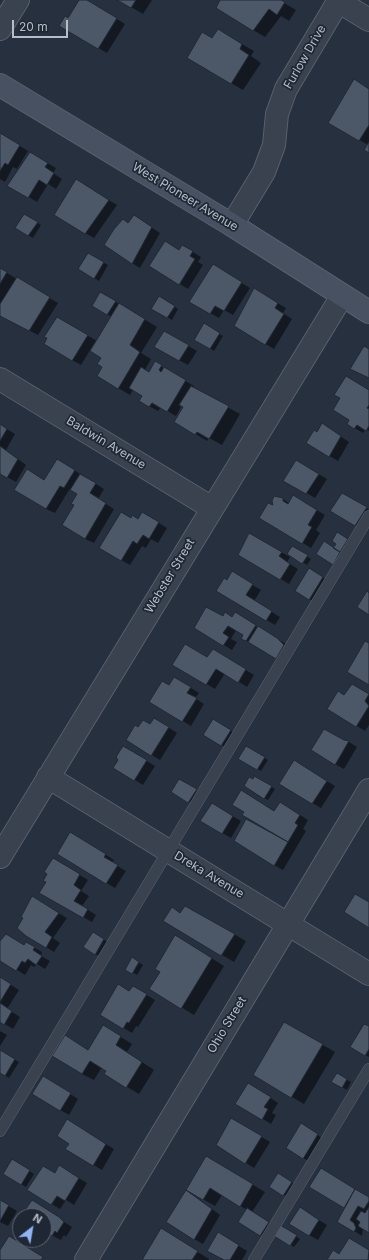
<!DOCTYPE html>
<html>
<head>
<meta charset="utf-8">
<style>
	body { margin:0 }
	#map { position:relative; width:369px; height:1260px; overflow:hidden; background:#26303f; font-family:Inter,sans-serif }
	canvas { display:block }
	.north { position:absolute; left:12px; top:1208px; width:40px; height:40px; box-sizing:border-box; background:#1f2734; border:1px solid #5b6370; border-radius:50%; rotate:31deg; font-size:11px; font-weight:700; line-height:16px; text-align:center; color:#b6bdc9 }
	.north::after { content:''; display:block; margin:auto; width:14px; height:18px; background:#8fb5f5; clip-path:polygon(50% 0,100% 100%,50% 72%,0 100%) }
	.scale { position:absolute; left:12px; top:20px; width:56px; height:18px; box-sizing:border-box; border:2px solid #b6bdc9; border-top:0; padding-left:5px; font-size:12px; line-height:14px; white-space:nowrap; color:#b6bdc9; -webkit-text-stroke:3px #1f2734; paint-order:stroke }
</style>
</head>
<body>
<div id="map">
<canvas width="369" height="1260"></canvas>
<div class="north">N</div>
<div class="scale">20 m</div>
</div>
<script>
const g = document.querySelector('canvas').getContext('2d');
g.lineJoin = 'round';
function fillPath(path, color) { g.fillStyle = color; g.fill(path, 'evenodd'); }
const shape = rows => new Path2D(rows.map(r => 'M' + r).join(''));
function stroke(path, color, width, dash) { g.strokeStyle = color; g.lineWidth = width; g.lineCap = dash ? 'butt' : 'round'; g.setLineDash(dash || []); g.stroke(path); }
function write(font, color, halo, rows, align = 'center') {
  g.font = font + ' Inter,sans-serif'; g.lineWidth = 3.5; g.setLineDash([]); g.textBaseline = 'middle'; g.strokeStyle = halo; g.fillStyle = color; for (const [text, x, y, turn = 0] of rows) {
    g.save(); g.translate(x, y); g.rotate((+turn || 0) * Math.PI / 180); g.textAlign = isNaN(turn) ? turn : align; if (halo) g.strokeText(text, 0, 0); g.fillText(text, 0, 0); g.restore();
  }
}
fillPath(shape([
	[80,0,86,0,125,24,107,53,60,25,68,19],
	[119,0,152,0,143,14],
	[221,0,279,0,296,10,289,21,281,16,265,37,253,30],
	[218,30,254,51,251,56,261,63,243,90,188,58,213,39],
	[355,80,369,89,369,152,368,145,329,122],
	[0,134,28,151,17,169,13,167,5,182,0,179],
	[30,153,56,168,53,173,62,179,56,189,48,184,37,202,9,185],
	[84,185,117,205,94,238,85,233],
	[25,215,41,225,33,238,17,228],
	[143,222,160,233,140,268,132,263,128,224],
	[183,246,201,257,198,262,203,265,188,289,150,266,180,251],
	[88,254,108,265,99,281,79,269],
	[213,266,250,288,233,315,224,310,219,318,191,302],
	[0,269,58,303,38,335,0,315],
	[255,290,286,308,283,313,292,319,274,349,235,326],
	[101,293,157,327,141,353,151,359,145,370,149,373,155,363,194,386,193,388,240,414,222,445,209,438,207,441,176,422,185,407,182,405,176,416,161,407,158,411,140,401,143,396,133,390,130,395,98,376,104,367,103,357,95,342,81,365,72,360,57,318,97,341,112,317,93,305],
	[159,297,178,309,172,320,152,308],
	[204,325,223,336,214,351,195,339],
	[164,332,197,351,188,365,155,347],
	[369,391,369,431,366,429,363,433,348,424],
	[0,425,15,434,6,450,26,465,16,482,0,473],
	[331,430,349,442,338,461,307,443,317,434],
	[296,461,327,479,315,498,285,480],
	[66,465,104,489,98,499,114,509,94,543,85,539,75,505,79,494,69,490,55,513,46,509,44,481],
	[342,494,369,510,369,522,364,530,355,525],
	[293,496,325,515,316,530,320,533,311,548,261,517,283,499,289,503],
	[151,518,167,528,158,543,151,539,146,548,142,546,130,565,121,560,131,519,139,520],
	[249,534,290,557,287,562,298,569,289,584,239,554],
	[337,534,351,542,338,566,317,554,334,549,337,543],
	[293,547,311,559,307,565,289,554],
	[318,574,331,583,318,604,296,591],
	[241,578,261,590,254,601,280,617,275,625,218,590,228,581],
	[235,614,286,644,292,650,285,663,242,638,244,635,236,630,231,639,237,642,232,650,195,627,223,618,233,618],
	[213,650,254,675,247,687,225,673,215,689,174,664,208,659],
	[183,683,199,693,195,698,204,704,191,726,150,701],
	[353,685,369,695,369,725,365,731,329,709,345,696],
	[163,724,177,733,160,760,127,740,139,729],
	[222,725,239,736,230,750,204,735],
	[344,741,349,742,357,747,344,769,335,764],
	[246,747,268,760,261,771,240,758],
	[132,752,155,766,143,785,115,768],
	[302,766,335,786,321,808,280,784],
	[255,777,275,789,268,800,264,798,253,780],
	[179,780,200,793,193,804,172,792],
	[250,796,275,812,289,808,308,820,303,829,306,831,283,870,274,865,279,836],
	[212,804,241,821,231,838,202,821],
	[79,838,114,860,112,863,126,871,115,888,58,854],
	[62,864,88,880,81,891,89,896,82,906,96,915,92,922,40,893],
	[40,902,67,918,53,938,60,943,54,952,46,947],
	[186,907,246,941,234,962,164,921,180,914],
	[97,936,108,942,99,956,84,947],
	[26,943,42,952,41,956,50,961,45,969,37,964,34,967,31,965,25,975,0,959,0,944,25,946],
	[188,943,224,966,194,1015,151,989],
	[133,959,143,965,137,975,127,969],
	[0,978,19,990,7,1009,20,1017,13,1029,0,1021],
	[133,987,155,1000,138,1027,136,1026,132,1033,102,1015,129,992],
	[285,1023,335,1052,304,1104,254,1075],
	[103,1026,132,1044,127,1052,154,1070,139,1094,105,1074,108,1071,102,1067,94,1080,82,1074],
	[369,1027,369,1057,352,1047],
	[0,1031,7,1035,0,1046],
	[0,1051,19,1062,9,1078,0,1072],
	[337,1074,351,1082,347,1090,333,1082],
	[51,1082,78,1099,69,1115,33,1094],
	[257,1089,278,1103,272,1113,276,1115,271,1124,237,1103],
	[231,1119,270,1142,254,1168,217,1145],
	[76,1126,114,1149,102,1170,67,1149],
	[309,1130,326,1140,312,1163,303,1158],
	[206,1157,265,1192,252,1212,277,1227,269,1240,240,1221,247,1210,222,1195,215,1206,194,1194,193,1195,220,1215,203,1244,194,1239,187,1191],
	[12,1160,34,1174,26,1187,4,1174],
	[321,1169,369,1198,369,1232,363,1228,362,1236,338,1221,346,1208,311,1186],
	[68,1172,87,1183,74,1205,66,1200,60,1209,28,1190,55,1174],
	[279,1174,296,1185,288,1197,271,1187],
	[0,1201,17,1211,8,1226,0,1222],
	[40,1206,72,1227,66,1237,64,1235,61,1240,44,1231,44,1216,23,1216],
	[309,1214,327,1225,318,1240,309,1235],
	[280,1227,300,1239,294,1247,275,1236],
	[219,1234,247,1251,242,1260,226,1260],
	[173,1237,209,1259,209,1260,144,1260]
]), '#0007');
const building = shape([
	[79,0,87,0,117,18,98,49,59,26,65,16,68,18,79,0],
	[117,0,136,0,131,8,117,0],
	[220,0,281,0,285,2,277,15,269,9,253,31,216,8,220,0],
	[218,29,242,44,240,49,249,55,231,84,187,58,202,32,212,38,218,29],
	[354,79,369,89,369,125,359,141,328,123,354,79],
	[0,133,20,145,8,165,5,163,0,171,0,133],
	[369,142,369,153,364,150,369,142],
	[30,152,48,163,45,167,54,173,47,185,39,180,28,198,7,186,30,152],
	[76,179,109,200,85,234,54,215,76,179],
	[24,214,38,222,28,236,15,228,24,214],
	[134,215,152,227,132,264,104,245,114,229,123,219,128,223,134,215],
	[165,241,179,250,182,245,193,251,190,256,195,259,179,285,149,266,165,241],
	[88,253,104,262,94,279,78,269,88,253],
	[213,264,242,282,224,311,215,306,210,314,189,302,213,264],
	[0,268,7,272,0,284,0,268],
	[17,277,50,297,29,331,0,316,0,304,17,277],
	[254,288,278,303,275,308,284,314,265,345,234,326,254,288],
	[100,292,116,301,107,315,92,306,100,292],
	[159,296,175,306,167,318,151,309,159,296],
	[119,303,145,319,130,345,140,352,118,389,97,376,102,367,97,364,101,358,90,351,119,303],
	[57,317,88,335,72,361,44,344,47,338,44,337,57,317],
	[204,323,220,333,210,349,194,340,204,323],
	[164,331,189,345,179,361,154,347,164,331],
	[364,346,369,349,369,378,350,369,364,346],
	[155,361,162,365,159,370,161,372,164,367,186,380,167,412,152,403,149,407,139,401,142,396,129,388,141,367,149,372,155,361],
	[346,376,369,390,369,405,367,408,369,409,369,426,366,431,357,425,354,429,347,424,349,420,333,410,340,398,334,395,346,376],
	[191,386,229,406,209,439,197,432,195,435,174,422,183,407,179,405,191,386],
	[322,423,341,436,329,457,306,443,314,430,317,432,322,423],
	[0,424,7,429,0,441,0,424],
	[0,446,18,459,7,478,0,474,0,446],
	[57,459,75,470,64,488,60,486,46,509,14,490,27,469,44,480,57,459],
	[296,460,319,474,306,494,283,481,296,460],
	[80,474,96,483,90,493,106,503,85,539,62,525,74,505,71,504,77,494,70,490,80,474],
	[342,493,367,507,355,526,330,511,342,493],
	[293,495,317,510,308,525,312,527,302,544,259,518,268,503,273,505,272,501,274,496,283,498,283,501,288,504,293,495],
	[121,512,131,518,132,515,138,519,142,512,159,522,149,539,143,535,137,544,133,541,121,561,99,548,121,512],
	[337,532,348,539,340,552,333,548,336,544,332,541,337,532],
	[249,533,282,552,279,556,290,564,280,580,238,555,249,533],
	[324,541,340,552,333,565,316,554,324,541],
	[292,546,308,555,302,564,287,554,292,546],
	[309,568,323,577,309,600,295,591,309,568],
	[232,571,253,584,246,595,272,611,266,621,216,591,224,578,227,580,232,571],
	[367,591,369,593,369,615,357,607,367,591],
	[206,607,223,616,225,612,232,617,235,612,256,625,246,641,241,639,243,635,228,626,223,633,229,637,223,646,194,628,206,607],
	[258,626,277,638,284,645,276,659,248,642,258,626],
	[365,641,369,643,369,685,347,672,365,641],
	[185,644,207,657,213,649,246,669,238,683,216,669,206,685,172,665,185,644],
	[174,677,191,687,187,693,197,698,182,722,149,702,162,681,169,685,174,677],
	[352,684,369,694,365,701,369,706,356,727,327,709,338,691,344,695,352,684],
	[154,718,169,727,151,756,126,740,135,725,138,727,143,720,150,724,154,718],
	[213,719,231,730,221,746,203,735,213,719],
	[324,729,344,740,349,741,335,765,311,750,324,729],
	[123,746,147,760,134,781,113,768,118,760,116,757,123,746],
	[246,746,265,757,257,770,238,759,246,746],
	[294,760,327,781,312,804,279,784,294,760],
	[254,776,272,786,264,799,244,786,249,777,253,779,254,776],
	[179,779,197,789,188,803,171,792,179,779],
	[241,790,274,811,280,802,300,815,295,823,298,825,288,842,242,815,244,812,232,805,241,790],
	[212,803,233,816,222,834,200,821,212,803],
	[246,819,288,842,274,866,234,841,246,819],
	[70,832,106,854,104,857,118,865,106,884,57,854,70,832],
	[53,858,80,874,74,885,81,890,74,901,88,909,83,918,39,893,46,882,43,881,47,874,44,872,53,858],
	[355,894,369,902,369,928,344,912,355,894],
	[32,896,59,913,45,932,52,937,46,948,26,936,17,928,23,918,21,917,32,896],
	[185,906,235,934,221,956,163,921,172,907,180,913,185,906],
	[93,932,104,939,95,955,83,947,93,932],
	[6,934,24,945,26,942,35,947,33,950,42,956,36,965,28,959,25,963,22,961,16,971,0,961,0,941,6,934],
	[175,935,212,958,181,1009,149,989,160,972,155,969,175,935],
	[132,957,139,962,132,974,125,970,132,957],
	[0,977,11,984,0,1002,0,977],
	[118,984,129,991,133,986,147,994,129,1023,127,1022,123,1029,100,1015,118,984],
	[0,1003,12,1011,4,1025,0,1022,0,1003],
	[284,1022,323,1044,291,1098,253,1075,284,1022],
	[364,1024,369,1026,369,1049,365,1056,350,1047,364,1024],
	[103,1025,121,1036,116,1045,142,1062,126,1088,104,1074,106,1071,90,1061,82,1074,52,1056,65,1035,88,1050,103,1025],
	[0,1050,15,1059,5,1076,0,1073,0,1050],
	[337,1073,347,1079,342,1088,331,1082,337,1073],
	[43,1076,71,1093,60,1111,32,1094,43,1076],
	[248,1083,271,1097,264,1107,268,1109,262,1120,235,1104,248,1083],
	[231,1118,262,1136,245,1164,216,1145,231,1118],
	[67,1119,106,1144,93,1166,65,1149,69,1144,57,1136,67,1119],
	[301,1123,318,1134,303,1159,286,1148,301,1123],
	[206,1156,253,1184,240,1207,210,1188,203,1200,186,1190,206,1156],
	[12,1159,30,1170,21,1185,3,1174,12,1159],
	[59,1165,79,1178,65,1201,57,1196,51,1205,27,1190,43,1166,55,1173,59,1165],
	[321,1168,355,1189,344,1208,309,1187,321,1168],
	[278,1173,292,1182,283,1196,269,1187,278,1173],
	[355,1189,369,1197,369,1201,364,1209,358,1206,350,1220,354,1223,356,1228,354,1232,337,1222,355,1189],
	[186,1190,212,1209,194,1240,166,1222,186,1190],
	[0,1200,9,1205,0,1221,0,1200],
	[32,1200,59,1217,64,1222,57,1233,55,1231,52,1236,44,1232,44,1216,21,1216,32,1200],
	[300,1207,319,1220,309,1236,289,1224,300,1207],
	[369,1207,369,1233,358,1226,360,1222,356,1219,361,1211,365,1213,369,1207],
	[247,1208,269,1222,260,1236,238,1222,247,1208],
	[280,1225,297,1235,290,1246,274,1236,280,1225],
	[161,1228,198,1251,192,1260,142,1260,161,1228],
	[218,1232,239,1245,230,1260,224,1260,207,1251,218,1232],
	[9,1236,43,1257,41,1260,0,1260,0,1250,9,1236],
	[349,1238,369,1250,368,1260,327,1260,333,1250,339,1254,349,1238]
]);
fillPath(building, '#4c5768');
stroke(building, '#212936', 1);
const lane = shape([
	[0,1131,369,516],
	[254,1260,369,1069]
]);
const street = shape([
	[338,1,369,20],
	[0,29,18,0],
	[232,225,264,172,274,145,277,114,286,89,339,0],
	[0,379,212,508],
	[48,777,369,974],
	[0,857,342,296],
	[86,1260,369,790]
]);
const secondary = shape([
	[0,85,232,225,369,312]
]);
stroke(lane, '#58606c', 12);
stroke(street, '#58606c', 24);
stroke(secondary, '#58606c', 24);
stroke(lane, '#3a424f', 11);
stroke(street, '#3a424f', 22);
stroke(secondary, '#485162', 22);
write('12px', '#b6bdc9', '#1f2734', [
	["Furlow Drive",305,57,-60],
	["West Pioneer Avenue",185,197,31],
	["Baldwin Avenue",106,443,31],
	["Webster Street",170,576,-59],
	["Dreka Avenue",209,875,31],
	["Ohio Street",227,1025,-59]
]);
</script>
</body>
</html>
